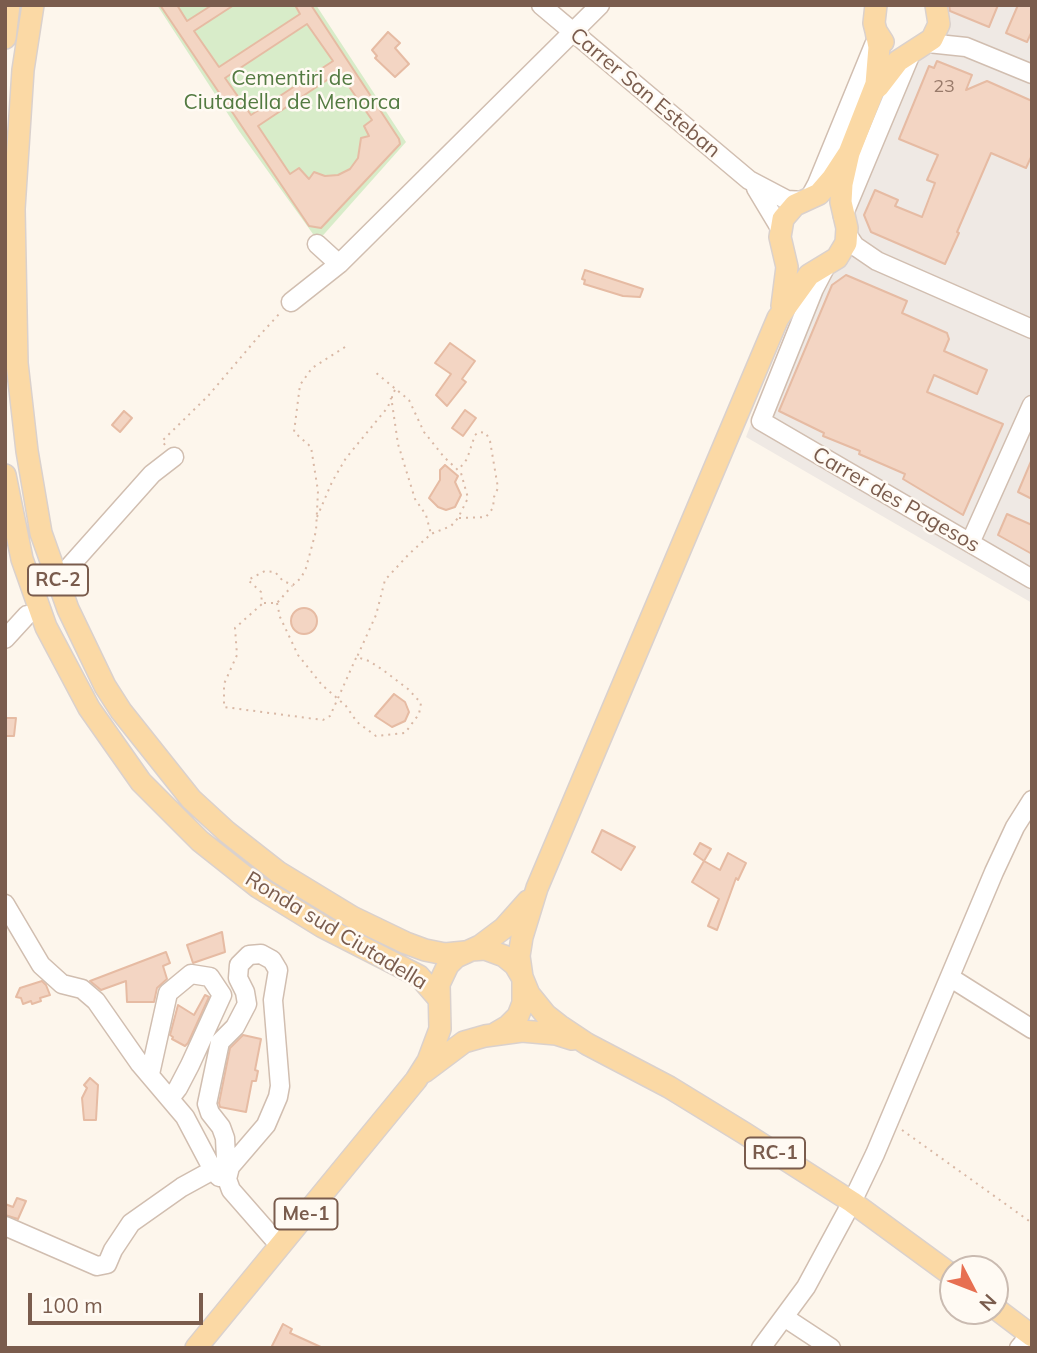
<!DOCTYPE html>
<html>
<head>
<meta charset="utf-8">
<style>
	body { margin:0 }
	#map { position:relative; width:1037px; height:1353px; overflow:hidden; background:#fdf6ec; font-family:Mulish,sans-serif }
	canvas { display:block }
	.frame { position:absolute; inset:0; border:7px solid #7a5c4d; pointer-events:none }
	.north { position:absolute; left:939px; top:1255px; width:70px; height:70px; box-sizing:border-box; background:#fffaf3; border:2px solid #cabbb1; border-radius:50%; rotate:132deg; font-size:19px; font-weight:700; line-height:28px; text-align:center; color:#7a5c4d }
	.north::after { content:''; display:block; margin:auto; width:24px; height:32px; background:#e76f51; clip-path:polygon(50% 0,100% 100%,50% 72%,0 100%) }
	.scale { position:absolute; left:28px; top:1293px; width:175px; height:32px; box-sizing:border-box; border:4px solid #7a5c4d; border-top:0; padding-left:9px; font-size:21px; line-height:24px; white-space:nowrap; color:#7a5c4d; -webkit-text-stroke:5px #fffaf3; paint-order:stroke }
</style>
</head>
<body>
<div id="map">
<canvas width="1037" height="1353"></canvas>
<div class="frame"></div>
<div class="north">N</div>
<div class="scale">100 m</div>
</div>
<script>
const g = document.querySelector('canvas').getContext('2d');
g.lineJoin = 'round';
function fillPath(path, color) { g.fillStyle = color; g.fill(path, 'evenodd'); }
const shape = rows => new Path2D(rows.map(r => 'M' + r).join(''));
function stroke(path, color, width, dash) { g.strokeStyle = color; g.lineWidth = width; g.lineCap = dash ? 'butt' : 'round'; g.setLineDash(dash || []); g.stroke(path); }
function write(font, color, halo, rows, align = 'center') {
  g.font = font + ' Mulish,sans-serif'; g.lineWidth = 5; g.setLineDash([]); g.textBaseline = 'middle'; g.strokeStyle = halo; g.fillStyle = color; for (const [text, x, y, turn = 0] of rows) {
    g.save(); g.translate(x, y); g.rotate((+turn || 0) * Math.PI / 180); g.textAlign = isNaN(turn) ? turn : align; if (halo) g.strokeText(text, 0, 0); g.fillText(text, 0, 0); g.restore();
  }
}
fillPath(shape([
	[946,5,1032,5,1032,603,746,437,798,300,848,263,857,236,849,210,903,65,937,52,951,22]
]), '#efe9e4');
fillPath(shape([
	[157,5,316,5,406,142,318,241,239,131]
]), '#d8ecc9');
const building = shape([
	[160,5,177,5,187,21,212,5,234,5,194,31,219,67,300,14,295,5,311,5,399,139,400,144,321,228,309,226,160,5],
	[307,24,333,61,251,115,225,78,307,24],
	[339,72,372,120,364,126,369,136,361,138,358,158,350,169,338,175,325,176,314,172,309,179,299,168,290,174,258,126,339,72],
	[949,5,998,5,989,27,950,11,949,5],
	[1018,5,1032,5,1032,31,1027,42,1006,33,1018,5],
	[388,32,400,43,395,48,409,64,395,77,375,58,377,56,372,50,388,32],
	[937,61,972,75,966,90,987,81,1032,101,1032,155,1026,168,991,153,957,232,959,233,945,264,871,232,864,215,875,190,898,200,895,206,922,217,935,183,927,180,938,155,899,139,929,66,934,68,937,61],
	[585,270,643,289,640,297,623,296,584,284,585,280,582,279,585,270],
	[846,275,907,301,902,313,947,333,949,339,944,351,987,370,977,394,934,375,927,392,1003,424,963,515,903,479,905,474,859,454,860,451,823,436,824,433,779,411,832,285,846,275],
	[450,343,475,361,462,379,466,382,447,406,436,395,451,374,435,363,450,343],
	[465,410,476,418,463,436,452,428,465,410],
	[124,411,132,418,120,432,112,425,124,411],
	[1032,459,1032,499,1018,492,1032,459],
	[445,465,458,476,455,482,461,495,455,507,446,510,438,507,429,498,440,480,440,470,445,465],
	[1007,514,1032,525,1032,554,998,535,1007,514],
	'291 621a13 13 0 1 1 26 0a13 13 0 1 1-26 0Z',
	[394,694,405,702,409,712,405,721,392,727,375,716,394,694],
	[5,718,16,718,14,736,5,736,5,718],
	[602,830,635,847,621,870,592,852,602,830],
	[700,843,711,849,704,861,694,854,700,843],
	[728,853,746,863,738,880,736,878,717,930,708,926,719,899,692,882,704,861,720,870,728,853],
	[222,932,225,952,193,963,187,945,222,932],
	[166,952,170,963,163,966,167,979,157,988,154,1002,127,1002,126,981,101,990,90,981,166,952],
	[42,981,46,985,50,995,40,998,41,1001,32,1004,31,1001,23,1004,21,998,16,997,20,988,42,981],
	[205,995,209,997,188,1043,185,1046,172,1039,173,1037,170,1035,178,1005,194,1015,205,995],
	[243,1035,261,1039,255,1070,258,1071,256,1081,252,1081,246,1112,220,1107,219,1103,230,1048,243,1035],
	[90,1078,98,1085,96,1120,84,1120,82,1098,87,1088,84,1085,90,1078],
	[17,1198,26,1201,18,1219,5,1215,5,1204,13,1207,17,1198],
	[283,1324,292,1329,290,1333,323,1348,271,1348,283,1324]
]);
fillPath(building, '#f3d5c3');
stroke(building, '#e6bba3', 2);
const minor = shape([
	[541,5,749,180,787,200,804,201],
	[928,43,966,47,1032,74],
	[756,188,780,228],
	[810,197,817,184,874,45],
	[843,216,912,51],
	[847,234,855,246,877,261,1032,329],
	[317,244,339,264],
	[827,264,814,289,761,421,1032,579],
	[291,302,339,264,600,5],
	[970,543,1032,405],
	[70,566,152,474,174,457],
	[5,639,27,615],
	[5,904,41,965,62,984,82,989,96,1001,140,1064,185,1117,213,1170],
	[951,978,1032,1029],
	[150,1074,168,993,191,974,210,977,222,995,190,1065,178,1088,171,1097],
	[227,1179,225,1138,221,1127,210,1113,207,1104,220,1042,235,1027,247,1004,245,992,238,978,239,965,249,955,261,954,272,960,278,970,273,1000,280,1086,278,1097,266,1125,230,1167,227,1179,231,1190,280,1246],
	[5,1226,97,1266,107,1264,113,1250,131,1223,182,1187,213,1170,219,1177],
	[784,1317,831,1348],
	[761,1348,806,1287,852,1202,875,1154,994,872,1015,827,1032,800],
	[1019,1348,1030,1335]
]);
const major = shape([
	[33,5,23,70,14,209,17,363,27,451,41,533,68,609,105,686,121,711,191,799,227,832,278,872,352,917,406,943,425,950,445,954,465,952],
	[876,5,874,23,876,31,883,42],
	[5,38,9,5],
	[878,87,898,61,932,39,939,24,936,5],
	[849,153,842,184,841,202,847,228,846,243,837,258,809,275,778,318,537,888,522,937,519,956,522,977,529,994,546,1015,560,1026,587,1044,669,1087,744,1133,852,1202,953,1276],
	[782,306,787,267,780,237,783,219,795,205,819,194,832,179,849,153,876,84,879,47,876,31],
	[5,475,22,559,46,627,89,708,141,782,200,841,258,887,323,927,419,976,438,998],
	[471,950,485,949,504,956,515,965,522,977],
	[496,1033,508,1026,518,1016,523,1003,523,982],
	[424,1072,464,1042,485,1036,522,1031,556,1034,572,1039],
	[995,1308,1032,1336],
	[196,1348,416,1080,428,1061,440,1029,439,984,448,965,456,957,480,946,504,928,528,901]
]);
stroke(minor, '#d1beb0', 21);
stroke(major, '#dad1cd', 24);
stroke(shape([
	[345,347,312,368,300,385,294,432,311,447,318,491,316,531,306,568,301,578,293,585,283,581,275,572,265,571,248,580,261,592,262,604,235,628,237,655,224,684,224,707,323,720,330,716,356,658],
	[395,390,392,395,392,403,398,444,415,499,426,515,431,534],
	[165,445,162,441,208,396,259,336,280,313],
	[317,517,332,482,346,458,388,407,391,398],
	[459,518,486,517,493,508,494,497,498,488,490,441,486,433,479,432,475,435,467,459,459,469],
	[264,603,277,603,292,586],
	[277,603,280,617,298,655,322,685,346,706,357,722,376,736,405,733,419,714,421,703,408,689,383,670,369,661,357,657,376,615,385,580,409,554,431,534,451,526,458,518,468,498,461,473,444,457,424,432,409,400,375,372],
	[902,1130,1032,1223]
]), '#d9b8a5', 2, [2, 5]);
stroke(minor, '#fff', 18);
stroke(major, '#fbd9a5', 21);
write('18px', '#987a6a', null, [
	["23",944,87]
]);
for (const [x, y, w] of [
	[58,580,60],
	[775,1153,60],
	[306,1214,63]
]) { const box = new Path2D(); box.roundRect(x - w / 2, y - 15.5, w, 31, 5); g.fillStyle = '#fffaf3'; g.fill(box); stroke(box, '#7a5c4d', 2); }
write('bold 19px', '#7a5c4d', null, [
	["RC-2",58,580],
	["RC-1",775,1153],
	["Me-1",306,1214]
]);
write('21px', '#537a41', '#fffaf3', [
	["Cementiri de",292,79],
	["Ciutadella de Menorca",292,103]
]);
write('21px', '#7a5c4d', '#fffaf3', [
	["Carrer San Esteban",645,93,40],
	["Carrer des Pagesos",896,500,30],
	["Ronda sud Ciutadella",336,931,31]
]);
</script>
</body>
</html>
